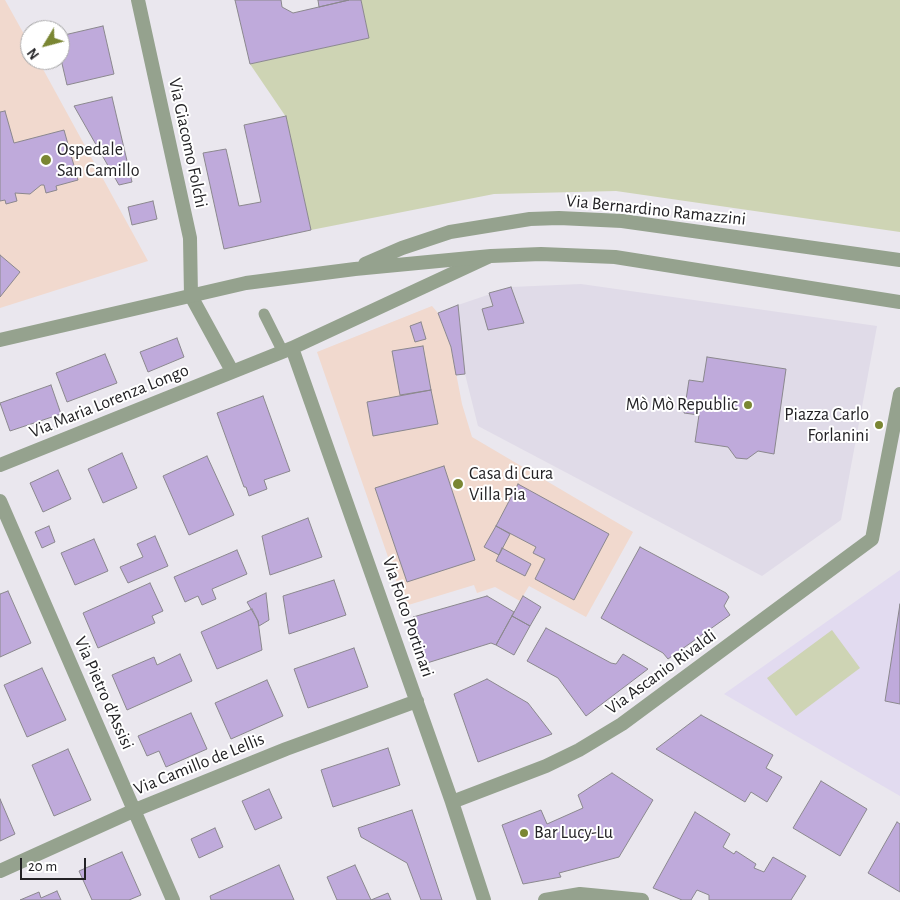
<!DOCTYPE html>
<html>
<head>
<meta charset="utf-8">
<style>
	body { margin:0 }
	#map { position:relative; width:900px; height:900px; overflow:hidden; background:#eae7ee; font-family:"Alegreya Sans",sans-serif }
	canvas { display:block }
	.north { position:absolute; left:20px; top:20px; width:50px; height:50px; box-sizing:border-box; background:#fff; border:1px solid #a7a7a8; border-radius:50%; rotate:233deg; font-size:14px; font-weight:700; line-height:20px; text-align:center; color:#232225 }
	.north::after { content:''; display:block; margin:auto; width:18px; height:22px; background:#7a8633; clip-path:polygon(50% 0,100% 100%,50% 72%,0 100%) }
	.scale { position:absolute; left:20px; top:858px; width:66px; height:22px; box-sizing:border-box; border:2px solid #232225; border-top:0; padding-left:6px; font-size:15px; line-height:18px; white-space:nowrap; color:#232225; -webkit-text-stroke:4px #fff; paint-order:stroke }
</style>
</head>
<body>
<div id="map">
<canvas width="900" height="900"></canvas>
<div class="north">N</div>
<div class="scale">20 m</div>
</div>
<script>
const g = document.querySelector('canvas').getContext('2d');
g.lineJoin = 'round';
function fillPath(path, color) { g.fillStyle = color; g.fill(path, 'evenodd'); }
const shape = rows => new Path2D(rows.map(r => 'M' + r).join(''));
function stroke(path, color, width, dash) { g.strokeStyle = color; g.lineWidth = width; g.lineCap = dash ? 'butt' : 'round'; g.setLineDash(dash || []); g.stroke(path); }
function write(font, color, halo, rows, align = 'center') {
  g.font = font + ' "Alegreya Sans",sans-serif'; g.lineWidth = 4; g.setLineDash([]); g.textBaseline = 'middle'; g.strokeStyle = halo; g.fillStyle = color; for (const [text, x, y, turn = 0] of rows) {
    g.save(); g.translate(x, y); g.rotate((+turn || 0) * Math.PI / 180); g.textAlign = isNaN(turn) ? turn : align; if (halo) g.strokeText(text, 0, 0); g.fillText(text, 0, 0); g.restore();
  }
}
fillPath(shape([
	[581,284,877,326,841,520,762,576,478,426,465,374,458,305,511,287]
]), '#e0dbe8');
fillPath(shape([
	[900,570,900,796,724,694]
]), '#e2dbf0');
fillPath(shape([
	[0,0,5,0,30,45,30,60,38,60,148,261,0,308],
	[432,306,438,313,451,347,462,404,472,437,633,532,586,617,529,586,520,601,495,587,477,593,474,585,405,606,317,352]
]), '#f1d9ce');
fillPath(shape([
	[361,0,900,0,900,232,616,191,494,194,311,230,286,117,250,64,369,38],
	[832,630,860,668,796,716,767,678]
]), '#ced4b4');
const building = shape([
	[235,0,281,0,282,7,293,13,349,0,361,0,369,38,250,64,235,0],
	[318,0,349,0,319,7,318,0],
	[103,26,114,74,67,85,60,55,60,36,103,26],
	[112,97,132,182,119,185,74,106,112,97],
	[5,111,14,143,64,130,78,180,56,186,57,190,46,193,44,185,41,185,30,194,15,193,17,201,6,204,5,200,0,201,0,112,5,111],
	[286,116,311,230,224,249,203,153,226,149,239,206,261,202,244,125,286,116],
	[153,201,157,219,132,225,128,207,153,201],
	[0,255,20,272,0,297,0,255],
	[511,287,524,323,488,330,482,309,493,306,489,293,511,287],
	[458,305,465,374,456,375,451,347,438,313,458,305],
	[421,322,426,339,415,342,410,326,421,322],
	[177,338,184,357,148,372,140,352,177,338],
	[423,346,431,390,400,395,392,351,423,346],
	[105,354,117,383,67,402,56,373,105,354],
	[707,357,786,369,774,454,758,451,747,459,736,458,728,447,695,442,699,415,684,413,689,380,703,382,707,357],
	[51,385,61,414,10,431,0,403,51,385],
	[431,390,438,424,373,436,367,402,431,390],
	[263,396,290,471,264,480,267,489,249,496,246,487,244,487,217,413,263,396],
	[122,453,137,488,103,503,88,469,122,453],
	[207,456,234,515,189,535,163,476,207,456],
	[444,466,475,560,407,582,375,488,444,466],
	[58,470,71,499,43,512,30,483,58,470],
	[518,484,609,534,574,600,535,579,545,559,533,553,536,547,496,526,518,484],
	[308,518,322,557,270,575,262,536,308,518],
	[49,526,55,542,42,548,35,532,49,526],
	[496,526,510,534,499,555,484,547,496,526],
	[155,536,168,566,128,583,120,567,143,557,137,544,155,536],
	[94,539,108,571,75,585,61,553,94,539],
	[640,547,726,593,729,597,724,606,730,615,668,659,663,653,601,618,640,547],
	[502,548,531,564,525,576,496,561,502,548],
	[237,550,247,574,212,589,216,599,202,605,198,596,185,602,174,577,237,550],
	[334,580,346,615,289,634,283,596,334,580],
	[150,583,163,611,152,616,155,623,98,648,83,613,150,583],
	[8,591,31,643,0,657,0,594,8,591],
	[266,593,269,620,259,626,258,621,247,602,266,593],
	[487,596,514,612,496,645,491,643,427,663,413,617,487,596],
	[523,596,541,607,530,626,512,616,523,596],
	[900,604,900,704,885,701,900,604],
	[252,609,258,621,262,650,217,669,201,632,252,609],
	[512,616,530,626,514,655,496,645,512,616],
	[546,628,611,663,616,664,623,654,648,669,586,716,558,678,527,661,546,628],
	[354,648,368,687,308,708,294,669,354,648],
	[180,654,192,681,127,710,112,675,154,657,157,665,180,654],
	[42,668,66,720,27,737,4,685,42,668],
	[487,679,528,703,552,734,478,762,454,694,487,679],
	[267,680,283,716,231,739,215,703,267,680],
	[191,713,207,749,166,767,159,751,147,756,138,736,191,713],
	[701,715,773,755,766,768,782,777,767,802,751,792,745,802,656,749,701,715],
	[388,748,400,785,333,807,321,770,388,748],
	[68,749,91,800,54,816,32,765,68,749],
	[612,773,653,800,619,857,559,873,561,877,523,884,502,825,541,810,547,824,583,808,578,795,612,773],
	[821,781,867,809,840,856,793,828,821,781],
	[269,789,282,818,255,830,242,801,269,789],
	[0,799,15,834,0,841,0,799],
	[412,810,442,900,421,900,407,863,361,837,358,828,412,810],
	[695,812,730,834,723,847,734,854,736,851,756,864,754,868,764,872,773,857,806,876,791,900,709,900,709,895,697,890,691,900,682,900,653,888,695,812],
	[897,822,900,824,900,892,868,873,897,822],
	[215,828,223,847,199,858,191,839,215,828],
	[122,852,141,895,129,900,92,900,79,871,122,852],
	[279,865,294,900,211,900,210,896,279,865],
	[355,865,371,900,388,893,391,900,337,900,327,877,355,865],
	[57,891,61,900,20,900,39,892,41,898,57,891]
]);
fillPath(building, '#bfaadb');
stroke(building, '#8b888e', 1);
stroke(shape([
	[264,314,283,352]
]), '#95a28e', 11);
stroke(shape([
	[138,0,190,238,191,296,232,371],
	[292,348,452,802,484,900],
	[0,465,292,348,488,257],
	[0,501,173,900],
	[452,802,546,766,579,750,622,724,872,539,900,394],
	[0,871,135,810,286,749,417,701],
	[545,900,580,894,642,900]
]), '#95a28e', 14);
stroke(shape([
	[365,264,402,248,450,232,530,219,559,218,622,221,900,260],
	[0,340,246,283,355,269,491,256,541,254,615,257,900,302]
]), '#95a28e', 14);
for (const [x, y, r, color] of [
	[46,160,6,"#7a8633"],
	[748,405,5,"#7a8633"],
	[879,425,5,"#7a8633"],
	[458,484,6,"#7a8633"],
	[524,833,5,"#7a8633"]
]) { const dot = new Path2D(); dot.arc(x, y, r, 0, 2 * Math.PI); g.fillStyle = color; g.fill(dot); stroke(dot, '#fff', 2); }
write('18px', '#232225', '#fff', [
	["Via Giacomo Folchi",188,143,78],
	["Via Bernardino Ramazzini",656,210,6],
	["Via Maria Lorenza Longo",109,401,-22],
	["Via Folco Portinari",408,617,71],
	["Via Ascanio Rivaldi",661,672,-36],
	["Via Pietro d'Assisi",104,693,66],
	["Via Camillo de Lellis",199,764,-22]
]);
write('18px', '#232225', '#fff', [
	["Ospedale",57,150],
	["San Camillo",57,171],
	["Mò Mò Republic",738,405,"right"],
	["Piazza Carlo",869,415,"right"],
	["Forlanini",869,436,"right"],
	["Casa di Cura",469,474],
	["Villa Pia",469,495],
	["Bar Lucy-Lu",534,833]
], 'left');
</script>
</body>
</html>
